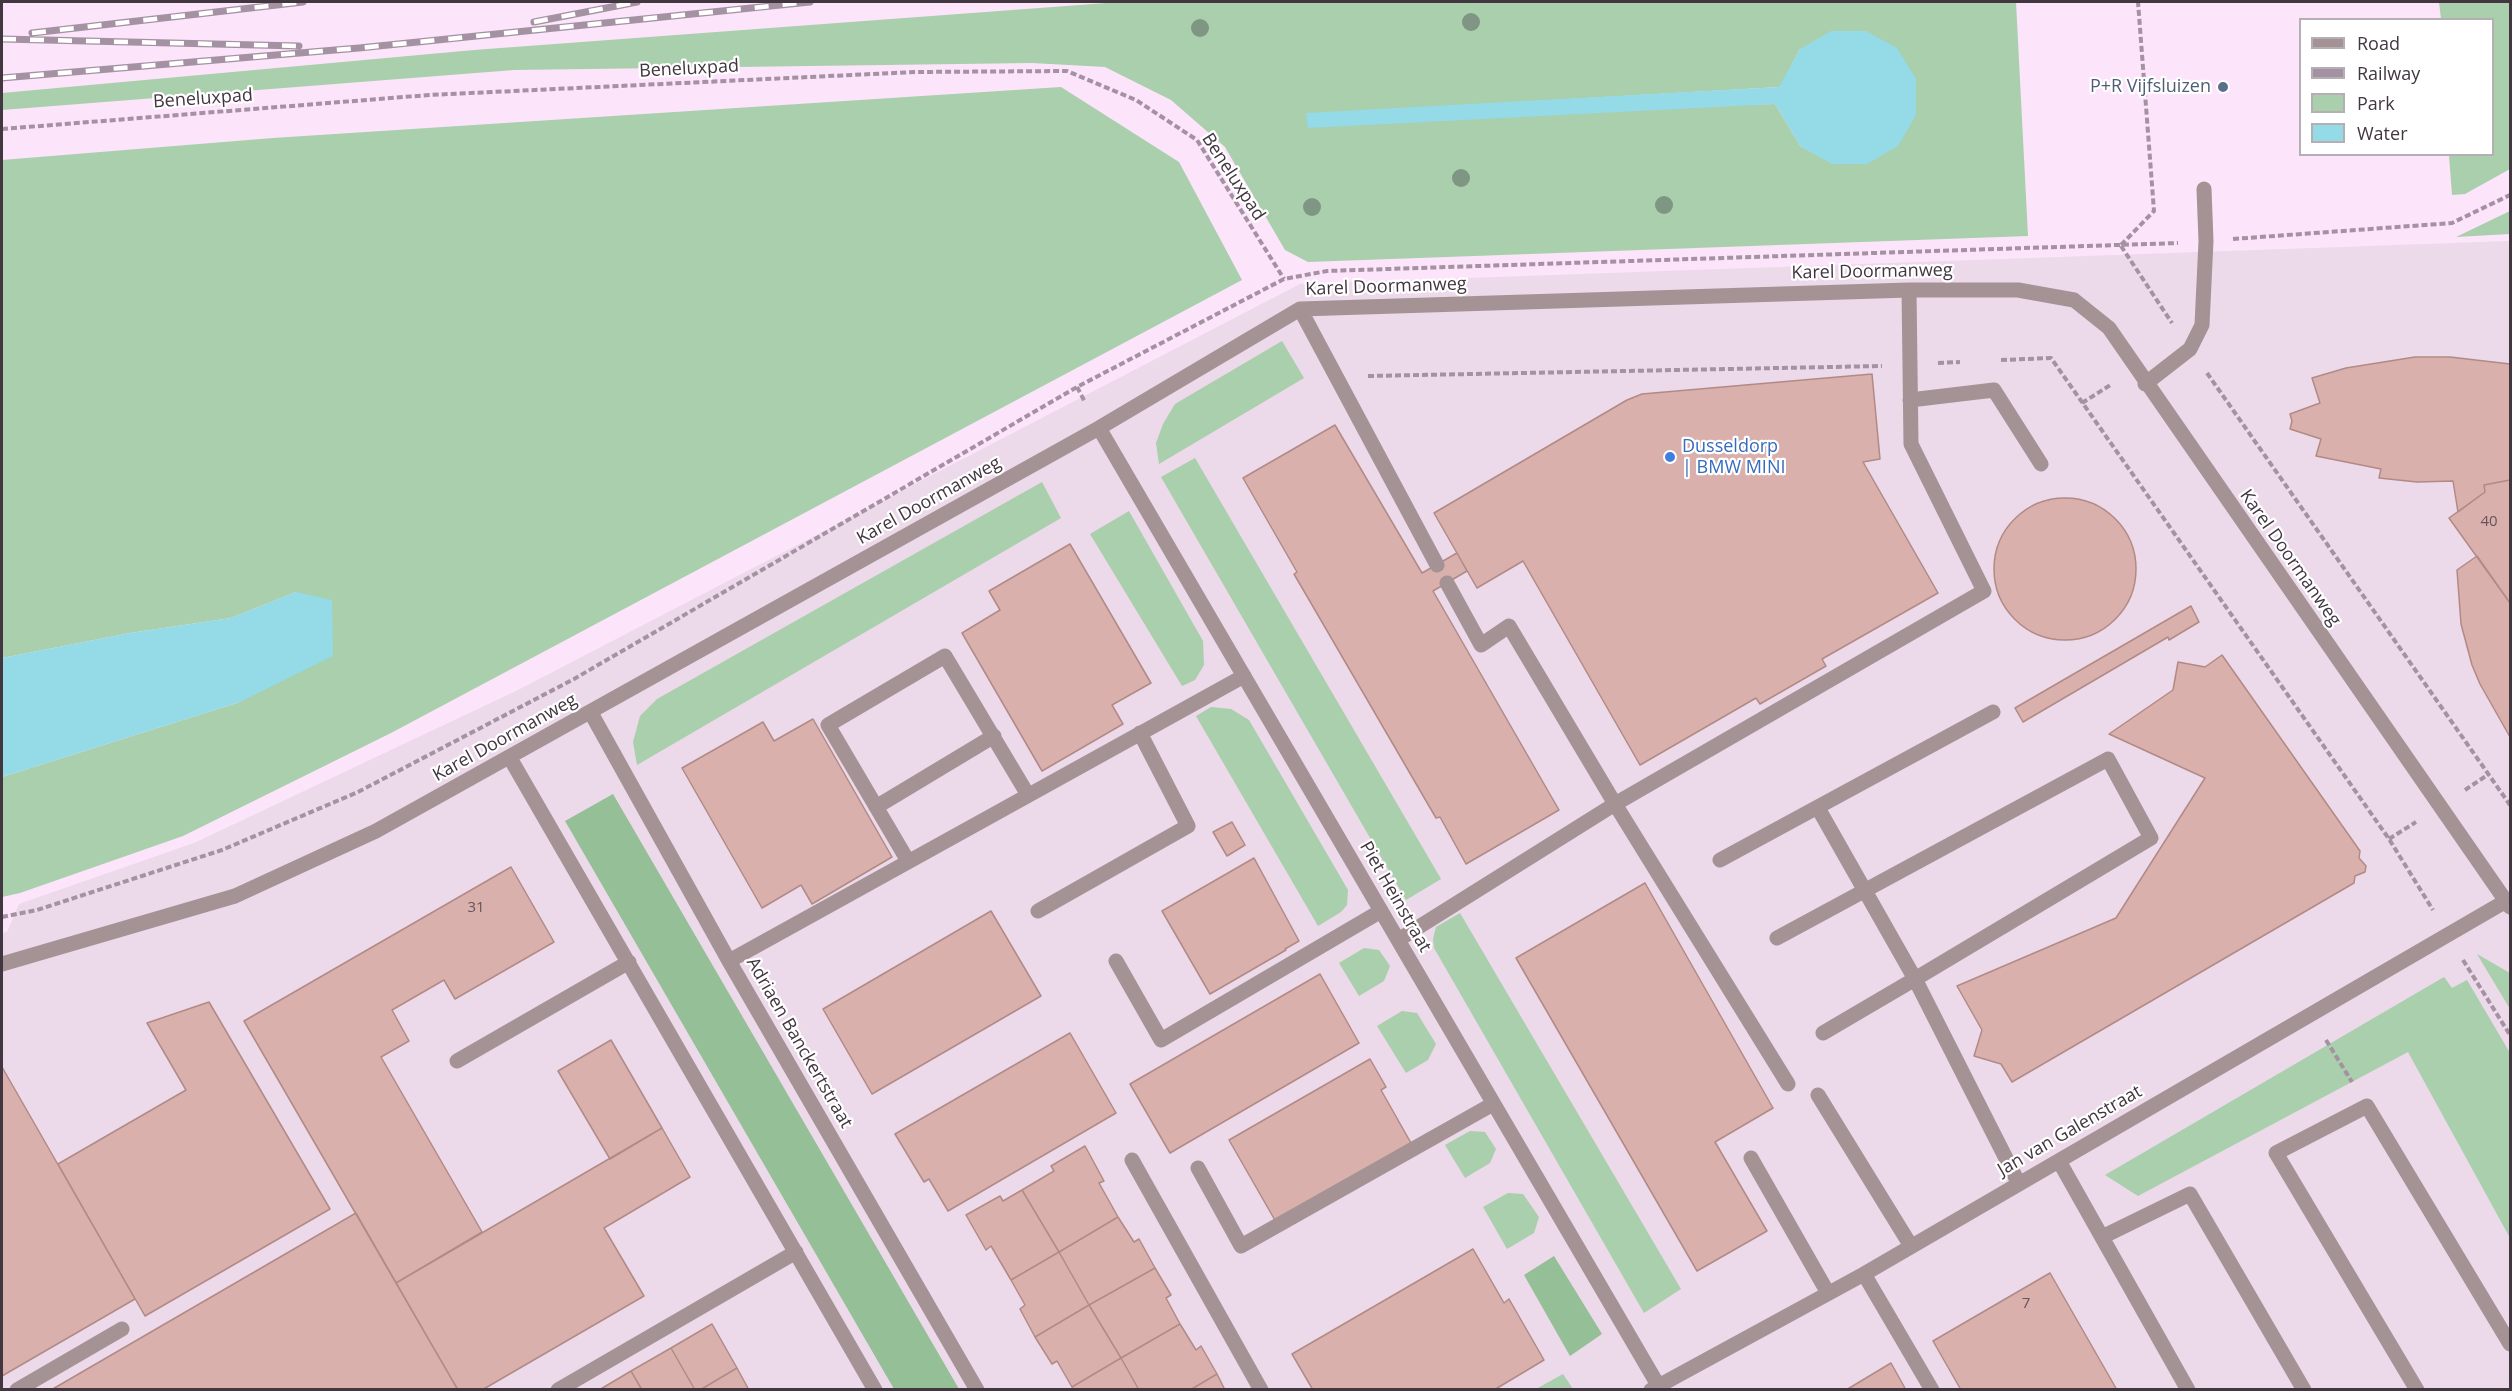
<!DOCTYPE html>
<html>
<head>
<meta charset="utf-8">
<style>
	body { margin:0 }
	#map { position:relative; width:2512px; height:1391px; overflow:hidden; background:#fce4fa; font-family:"Open Sans",sans-serif }
	canvas { display:block }
	.frame { position:absolute; inset:0; border:3px solid #423641; pointer-events:none }
	.legend { position:absolute; left:2299px; top:18px; width:195px; height:138px; box-sizing:border-box; background:#fff; border:2px solid #b3afb3; margin:0; padding:8px 10px; list-style:none; font-size:18px; color:#423641 }
	.legend li { display:flex; align-items:center; gap:12px; height:30px }
	.legend b { width:30px; border:2px solid #b3afb3 }
</style>
</head>
<body>
<div id="map">
<canvas width="2512" height="1391"></canvas>
<div class="frame"></div>
<ul class="legend">
<li><b style="height:8px;background:#a49294"></b>Road</li>
<li><b style="height:8px;background:#a492a3"></b>Railway</li>
<li><b style="height:16px;background:#a9cfac"></b>Park</li>
<li><b style="height:16px;background:#94dae7"></b>Water</li>
</ul>
</div>
<script>
const g = document.querySelector('canvas').getContext('2d');
g.lineJoin = 'round';
function fillPath(path, color) { g.fillStyle = color; g.fill(path, 'evenodd'); }
const shape = rows => new Path2D(rows.map(r => 'M' + r).join(''));
function stroke(path, color, width, dash) { g.strokeStyle = color; g.lineWidth = width; g.lineCap = dash ? 'butt' : 'round'; g.setLineDash(dash || []); g.stroke(path); }
function write(font, color, halo, rows, align = 'center') {
  g.font = font + ' "Open Sans",sans-serif'; g.lineWidth = 4.5; g.setLineDash([]); g.textBaseline = 'middle'; g.strokeStyle = halo; g.fillStyle = color; for (const [text, x, y, turn = 0] of rows) {
    g.save(); g.translate(x, y); g.rotate((+turn || 0) * Math.PI / 180); g.textAlign = isNaN(turn) ? turn : align; if (halo) g.strokeText(text, 0, 0); g.fillText(text, 0, 0); g.restore();
  }
}
fillPath(shape([
	[2510,241,2510,1389,2,1389,2,933,7,932,19,904,194,843,518,690,1300,284]
]), '#ecd9ea');
fillPath(shape([
	[1120,2,2016,2,2028,236,1308,262,1285,250,1225,147,1171,100,1105,67,1032,63,514,70,2,110,2,93,474,50],
	[1800,49,1801,147,1775,104,1306,114,1780,87],
	[2439,2,2510,2,2510,169,2465,194,2452,195,2449,155,2492,154,2492,20,2441,19],
	[1061,87,1179,162,1242,280,391,733,183,836,20,893,2,897,2,777,240,702,296,592,231,618,130,633,2,658,2,160,273,138],
	[2510,211,2510,234,2456,237],
	[1282,341,1304,378,1159,464,1156,443,1163,424,1175,404],
	[1195,458,1441,879,1406,900,1161,477],
	[1042,482,1061,518,637,765,633,742,640,716,657,699],
	[1129,511,1203,641,1204,665,1195,680,1182,686,1090,534],
	[1211,707,1231,709,1249,720,1348,890,1347,905,1341,912,1318,926,1196,716],
	[1460,913,1681,1289,1644,1313,1434,948,1433,939,1436,927],
	[1364,948,1379,950,1390,966,1384,981,1359,996,1339,963],
	[2477,954,2510,973,2510,1009],
	[2444,977,2452,988,2467,980,2510,1053,2510,1238,2408,1052,2138,1196,2105,1175],
	[1402,1011,1417,1013,1436,1044,1428,1060,1406,1073,1377,1026],
	[1470,1131,1485,1132,1496,1149,1490,1163,1465,1178,1445,1145],
	[1508,1193,1523,1194,1539,1217,1534,1233,1507,1249,1483,1207],
	[1563,1374,1573,1389,1536,1389]
]), '#a9cfac');
fillPath(shape([
	[613,794,959,1389,894,1389,565,821],
	[1554,1256,1602,1334,1570,1356,1524,1275]
]), '#94bf97');
fillPath(shape([
	[1831,31,1866,31,1897,48,1916,79,1916,115,1898,146,1867,164,1832,164,1801,147,1775,104,1308,128,1306,113,1779,87,1800,49],
	[296,592,332,600,333,656,240,702,2,777,2,658,130,633,231,618]
]), '#94dae7');
const building = shape([
	[2415,357,2450,357,2510,364,2510,480,2484,485,2485,492,2458,512,2453,481,2417,482,2379,478,2381,469,2316,456,2321,439,2290,429,2292,421,2290,414,2320,403,2312,378,2346,368,2415,357],
	[1872,374,1880,459,1863,462,1938,593,1822,659,1826,666,1760,704,1756,698,1640,765,1523,561,1477,588,1434,513,1627,400,1642,394,1872,374],
	[1335,425,1422,573,1457,553,1467,571,1433,591,1559,810,1466,864,1440,817,1436,818,1294,574,1297,572,1243,478,1335,425],
	[2510,480,2510,603,2449,518,2485,492,2484,485,2510,480],
	'1994 569a71 71 0 1 1 142 0a71 71 0 1 1-142 0Z',
	[1070,544,1151,683,1112,705,1123,724,1042,771,962,633,1000,610,989,591,1070,544],
	[2477,556,2510,603,2510,737,2480,684,2472,665,2461,624,2457,570,2477,556],
	[2191,606,2199,622,2169,640,2168,637,2023,722,2015,708,2191,606],
	[2222,655,2360,851,2359,858,2366,866,2365,872,2355,876,2354,883,2012,1082,2001,1064,1974,1056,1982,1030,1957,986,2116,918,2205,778,2109,734,2173,690,2178,662,2205,667,2222,655],
	[813,719,892,857,812,904,801,885,762,908,682,768,763,722,774,741,813,719],
	[1232,822,1245,845,1227,856,1213,832,1232,822],
	[1254,858,1299,941,1285,949,1286,950,1210,994,1162,911,1254,858],
	[511,867,554,942,455,999,444,980,392,1010,409,1041,381,1057,482,1232,396,1283,244,1021,511,867],
	[1645,883,1773,1108,1715,1142,1767,1231,1697,1271,1516,958,1645,883],
	[991,911,1041,996,872,1094,823,1009,991,911],
	[1320,974,1359,1043,1170,1153,1130,1084,1320,974],
	[209,1002,330,1209,145,1316,58,1164,186,1090,147,1023,209,1002],
	[1070,1033,1116,1113,948,1211,929,1179,924,1182,895,1134,1070,1033],
	[611,1040,662,1128,610,1159,558,1071,611,1040],
	[1370,1059,1386,1087,1381,1090,1411,1143,1276,1222,1229,1140,1370,1059],
	[2,1067,135,1299,2,1376,2,1067],
	[662,1128,690,1177,604,1228,644,1296,482,1390,458,1390,396,1283,662,1128],
	[1085,1146,1104,1181,1099,1183,1118,1217,1059,1252,1022,1190,1054,1171,1051,1166,1085,1146],
	[1022,1190,1059,1252,1011,1280,991,1246,986,1250,966,1215,1000,1196,1003,1201,1022,1190],
	[356,1213,458,1390,51,1390,356,1213],
	[1118,1217,1134,1242,1139,1239,1155,1268,1089,1305,1059,1252,1118,1217],
	[1473,1249,1504,1303,1509,1299,1544,1360,1494,1390,1313,1390,1292,1354,1473,1249],
	[1059,1252,1089,1305,1035,1337,1020,1309,1025,1305,1011,1280,1059,1252],
	[1155,1268,1171,1295,1166,1298,1180,1324,1121,1358,1089,1305,1155,1268],
	[2050,1273,2117,1390,1961,1390,1933,1341,2050,1273],
	[1089,1305,1121,1358,1072,1387,1057,1361,1052,1364,1035,1337,1089,1305],
	[712,1324,737,1368,700,1390,695,1390,671,1348,712,1324],
	[1180,1324,1196,1350,1201,1346,1217,1374,1190,1390,1139,1390,1121,1358,1180,1324],
	[671,1348,695,1390,642,1390,631,1371,671,1348],
	[1121,1358,1139,1390,1073,1390,1072,1387,1121,1358],
	[1891,1363,1906,1390,1846,1390,1891,1363],
	[737,1368,749,1390,700,1390,737,1368],
	[631,1371,642,1390,599,1390,631,1371],
	[1217,1374,1225,1390,1190,1390,1217,1374]
]);
fillPath(building, '#d9b0ac');
stroke(building, '#b18a86', 1.5);
stroke(shape([
	[2,129,429,95,915,72,1067,71,1136,100,1197,140,1284,279],
	[2233,239,2452,223,2510,195],
	[2121,245,2154,211,2138,2],
	[2121,246,2172,323],
	[2001,360,2051,358,2389,839,2433,910],
	[1938,363,1960,362],
	[2207,373,2510,805],
	[1368,376,1882,366],
	[1077,387,1085,402],
	[2082,403,2112,384],
	[2465,790,2489,774],
	[2389,839,2416,822],
	[2,917,37,910,222,850,358,792,574,679,1077,387,1284,279,1327,271,2178,243],
	[2463,960,2510,1035],
	[2326,1040,2352,1082]
]), '#a491a2', 4, [6, 3]);
stroke(shape([
	[1300,309,1437,565],
	[2145,384,2190,349,2202,325,2206,241,2204,189],
	[1910,400,1994,390,2041,464],
	[1099,428,1658,1385],
	[1447,583,1481,645,1509,626,1615,804,1788,1084],
	[591,713,729,961,977,1390],
	[510,758,875,1390],
	[876,807,994,736],
	[1818,808,1915,979,1823,1033],
	[1720,860,1993,712],
	[908,861,828,725,945,656,1028,795],
	[1038,911,1188,826,1140,733],
	[1777,938,2108,759,2151,838,1915,979,2019,1184],
	[1398,940,1615,804,1984,591,1911,444,1909,290],
	[729,961,1244,676],
	[1116,961,1161,1040,1381,911],
	[2,964,235,896,376,831,1099,428,1300,309,1909,290,2018,290,2074,300,2109,328,2510,907],
	[457,1061,629,962],
	[1818,1095,1911,1246],
	[1751,1158,1828,1293],
	[1132,1160,1261,1390],
	[2059,1161,2188,1390],
	[1198,1168,1241,1246,1493,1104],
	[2102,1237,2190,1194,2304,1390],
	[1864,1274,1932,1390],
	[17,1390,122,1329],
	[558,1390,796,1252],
	[1651,1390,1864,1274,2506,901],
	[2417,1390,2276,1153,2367,1106,2510,1344]
]), '#a49294', 15);
const rail = shape([
	[534,22,637,2],
	[32,33,303,2],
	[2,39,299,46],
	[2,78,359,48,810,2]
]);
stroke(rail, '#a492a3', 7);
stroke(rail, '#fff', 4.5, [14]);
g.fillStyle = '#7f9684';
for (const [x, y] of [
	[1471,22],
	[1200,28],
	[1461,178],
	[1664,205],
	[1312,207]
]) { g.beginPath(); g.arc(x, y, 9, 0, 2 * Math.PI); g.fill(); }
for (const [x, y, r, color] of [
	[2223,87,6,"#5c6f8a"],
	[1670,457,6,"#3f7fe0"]
]) { const dot = new Path2D(); dot.arc(x, y, r, 0, 2 * Math.PI); g.fillStyle = color; g.fill(dot); stroke(dot, '#fff', 2); }
write('15px', '#68545c', null, [
	["40",2489,522],
	["31",476,908],
	["7",2026,1304]
]);
write('18px', '#423641', '#fff', [
	["Beneluxpad",689,69,-3],
	["Beneluxpad",203,99,-4],
	["Beneluxpad",1233,177,57],
	["Karel Doormanweg",1872,272,-1],
	["Karel Doormanweg",1386,287,-2],
	["Karel Doormanweg",929,501,-29],
	["Karel Doormanweg",2290,558,55],
	["Karel Doormanweg",505,738,-29],
	["Piet Heinstraat",1395,897,60],
	["Adriaen Banckertstraat",799,1043,60],
	["Jan van Galenstraat",2070,1131,-30]
]);
write('18px', '#4e5e75', '#fff', [
	["P+R Vijfsluizen",2211,87]
], 'right');
write('18px', '#366cbe', '#fff', [
	["Dusseldorp",1682,447],
	["| BMW MINI",1682,468]
], 'left');
</script>
</body>
</html>
